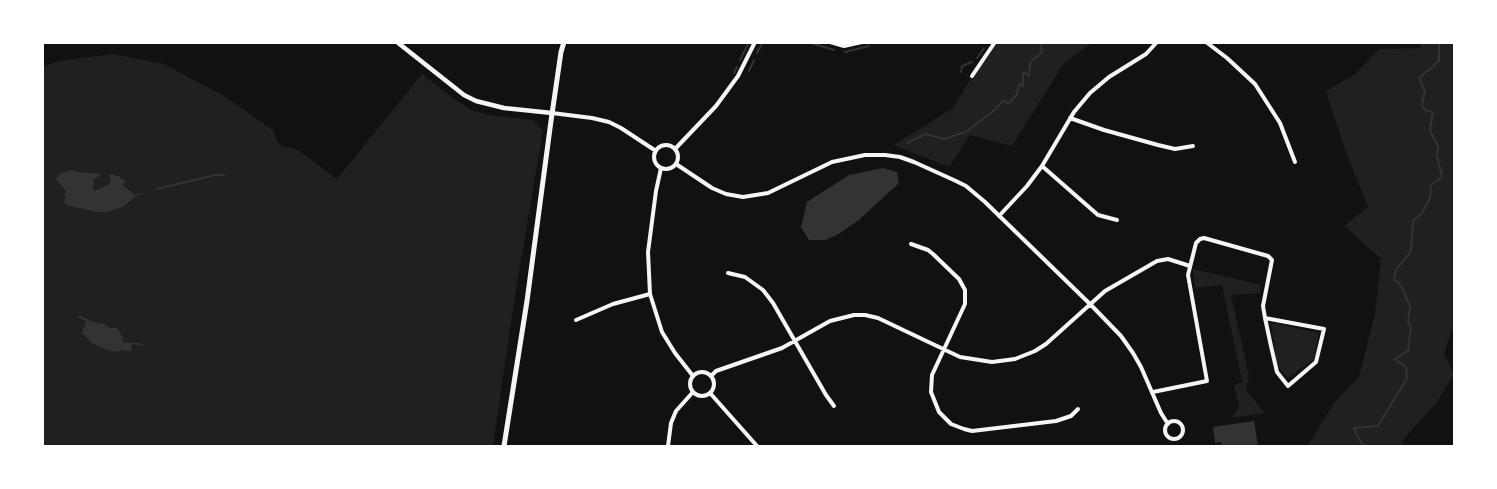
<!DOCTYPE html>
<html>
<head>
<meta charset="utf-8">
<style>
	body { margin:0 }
	#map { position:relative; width:1497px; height:489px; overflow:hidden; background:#111; font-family:Ubuntu,sans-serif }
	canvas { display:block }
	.frame { position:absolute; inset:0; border:44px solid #fff; pointer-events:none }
</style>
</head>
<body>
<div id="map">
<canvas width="1497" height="489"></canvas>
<div class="frame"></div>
</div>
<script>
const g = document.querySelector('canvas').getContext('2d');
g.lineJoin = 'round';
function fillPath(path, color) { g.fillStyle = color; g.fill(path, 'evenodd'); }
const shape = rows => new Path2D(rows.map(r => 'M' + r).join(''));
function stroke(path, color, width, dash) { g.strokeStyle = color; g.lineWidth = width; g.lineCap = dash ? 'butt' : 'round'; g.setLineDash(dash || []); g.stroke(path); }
fillPath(shape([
	[995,43,1092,43,1064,63,1012,146,970,135,949,167,894,145,953,108,972,76],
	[1421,43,1454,43,1454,324,1444,353,1454,374,1437,402,1403,440,1401,446,1310,446,1309,443,1335,402,1359,377,1375,313,1381,259,1344,226,1368,207,1344,147,1326,91,1355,74,1379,49,1421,48],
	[113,54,164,64,224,96,273,130,278,143,282,146,298,150,337,179,422,74,454,99,471,110,489,115,533,120,543,131,515,295,493,446,43,446,43,66,64,60],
	[1193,269,1261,285,1260,293,1231,295,1249,376,1246,390,1265,413,1232,418,1239,407,1234,385,1242,382,1222,285,1195,288],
	[1271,323,1319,333,1313,360,1288,378,1277,365]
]), '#202020');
fillPath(shape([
	[883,168,897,172,899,183,859,220,837,235,825,240,809,240,801,227,807,202,849,175],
	[71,170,84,173,98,173,101,174,94,180,93,190,95,191,108,185,111,180,109,174,111,174,120,177,122,180,124,179,126,181,123,184,125,187,134,194,149,193,137,195,123,207,107,212,98,212,69,206,64,203,66,196,63,194,66,193,66,191,56,179,59,174],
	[79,315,93,322,104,324,109,328,117,328,123,338,122,341,124,343,140,343,144,346,133,344,131,346,132,351,121,350,117,352,110,351,92,343,82,333,86,321,78,317],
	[1254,421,1258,446,1222,446,1221,442,1215,443,1213,427]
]), '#333');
stroke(shape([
	[811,43,834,50],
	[988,43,988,42],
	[845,52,869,46],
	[757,53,763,42],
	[977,58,984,48],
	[740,60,749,42],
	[749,71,754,60],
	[961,72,962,66,972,62],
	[734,73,737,67],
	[907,143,926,134,944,139,966,132,996,109,1003,100,1008,104,1017,94,1019,84,1023,86,1023,72,1029,76,1030,63,1042,52,1041,46,1044,42],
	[157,189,215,175,224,175],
	[1364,446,1357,436,1354,428,1378,426,1407,378,1406,367,1395,359,1408,351,1411,328,1408,322,1410,306,1401,286,1394,279,1396,270,1411,251,1413,221,1422,213,1430,198,1431,185,1442,177,1437,156,1438,146,1430,130,1433,112,1425,110,1422,105,1425,92,1419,78,1439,61,1439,42]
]), '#333', 2);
stroke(shape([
	[830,42,844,46,862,42],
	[1206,42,1227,58,1255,84,1280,123,1295,162],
	[972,76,995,42],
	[552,113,592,118,609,122,621,128,656,151],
	[1070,118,1104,130,1158,145,1175,149,1193,146],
	'654 157a12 12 0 1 1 24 0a12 12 0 1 1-24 0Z',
	[675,149,716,106,738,76,755,42],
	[676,164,712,188,726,194,743,197,768,193,832,162,865,155,885,155,900,157,914,162,956,181,966,186,985,202,1091,305,1121,336,1133,353,1141,367,1161,413,1168,424],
	[1042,166,1098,215,1117,220],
	[661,168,656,191,648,252,650,294,662,332,675,353,693,376],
	[999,216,1027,186,1042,166,1074,112,1090,93,1109,77,1146,54,1157,42],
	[911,244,928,250,933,254,959,279,965,290,965,304,932,375,931,392,939,412,951,424,964,429,972,431,1056,421,1071,416,1078,409],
	[728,273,745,277,763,290,773,303,826,395,834,406],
	[576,320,613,304,650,294],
	'690 384a12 12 0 1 1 24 0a12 12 0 1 1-24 0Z',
	[711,376,716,371,782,348,830,321,854,315,865,315,878,318,960,357,992,362,1015,359,1035,351,1046,344,1105,291,1157,261,1168,259,1190,266],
	[1153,392,1207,381,1188,275,1196,243,1200,239,1204,238,1268,256,1272,260,1263,306,1265,318,1271,346,1277,372,1288,386,1316,362,1324,329,1265,318],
	[710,393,757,446],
	'1165 430a9 9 0 1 1 18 0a9 9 0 1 1-18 0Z',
	[668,446,671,423,676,411,693,392]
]), '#f5f5f5', 4);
stroke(shape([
	[397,42,464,95,476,101,504,108,552,113]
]), '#f5f5f5', 4.5);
stroke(shape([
	[504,446,527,301,551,121,561,52,564,42]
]), '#f5f5f5', 5);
</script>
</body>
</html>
